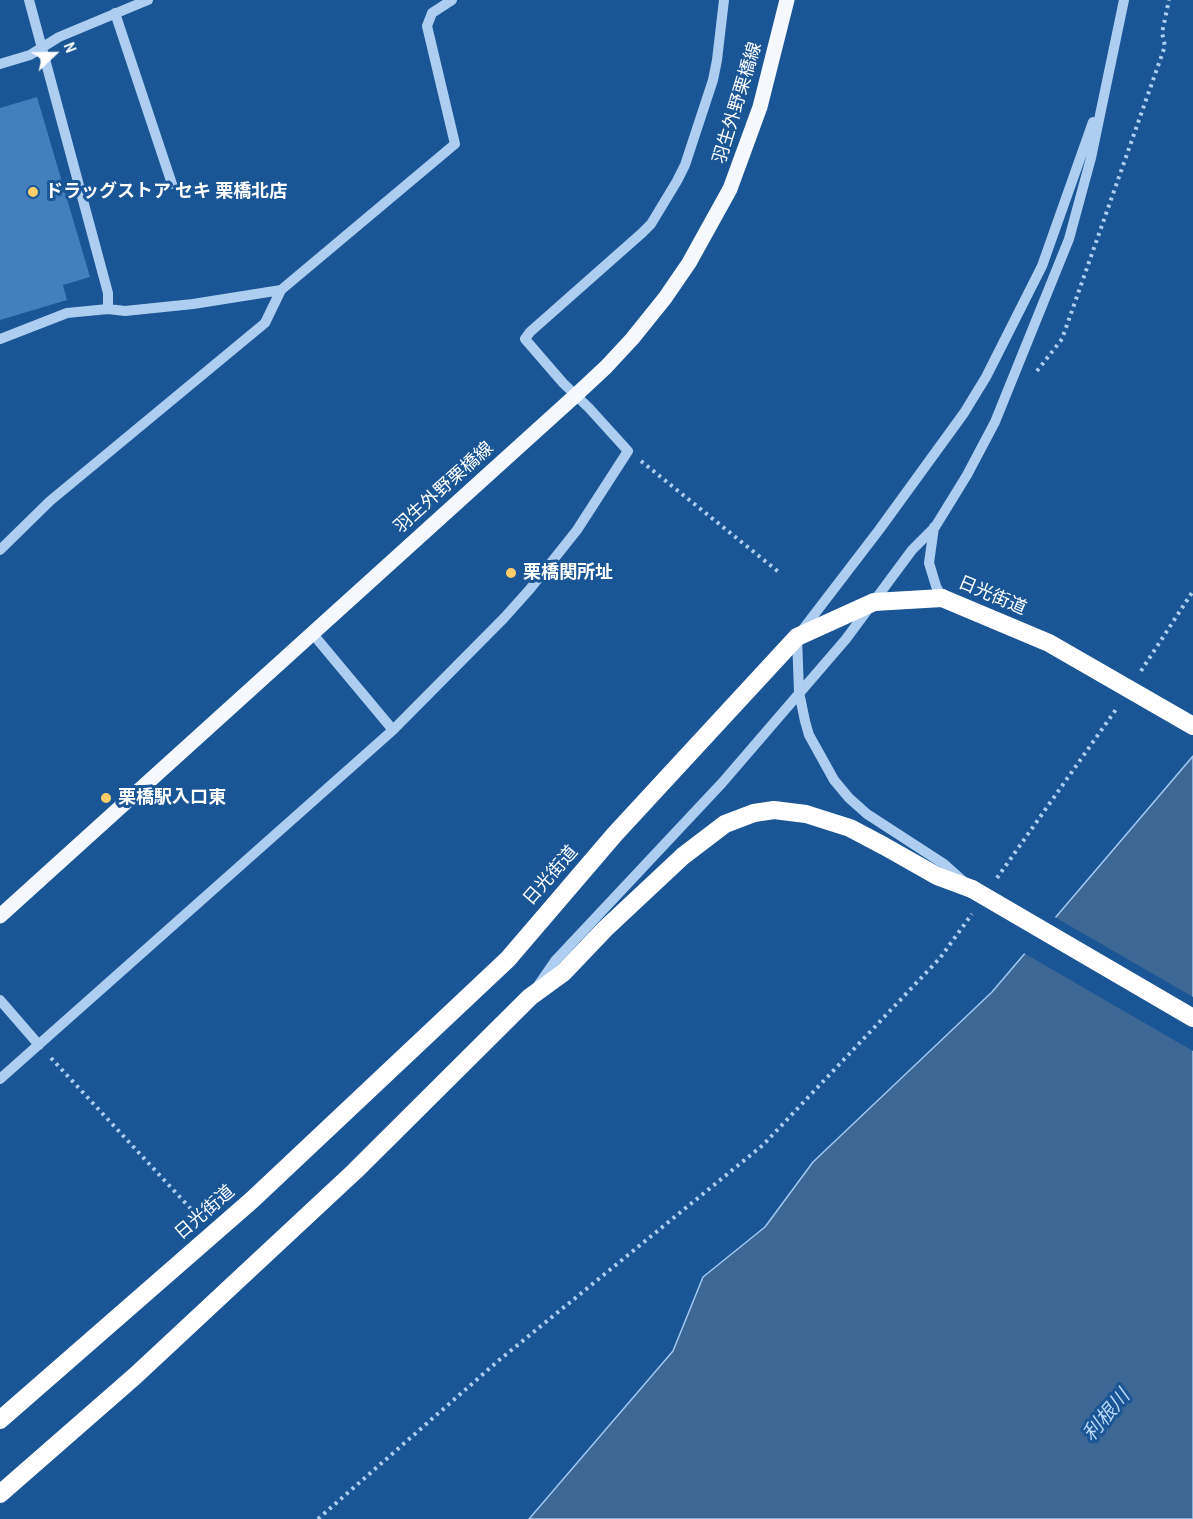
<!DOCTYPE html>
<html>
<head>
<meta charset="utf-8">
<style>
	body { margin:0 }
	#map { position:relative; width:1193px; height:1519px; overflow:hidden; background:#1a5595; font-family:"Archivo Narrow",sans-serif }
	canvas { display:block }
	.north { position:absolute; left:24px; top:24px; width:60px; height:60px; -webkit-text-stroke:4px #1a5595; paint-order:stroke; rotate:68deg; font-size:16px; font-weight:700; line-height:24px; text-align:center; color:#fff }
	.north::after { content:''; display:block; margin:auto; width:21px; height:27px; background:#fff; clip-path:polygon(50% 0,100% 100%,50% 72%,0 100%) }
</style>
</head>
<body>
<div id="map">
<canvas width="1193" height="1519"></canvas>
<div class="north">N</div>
</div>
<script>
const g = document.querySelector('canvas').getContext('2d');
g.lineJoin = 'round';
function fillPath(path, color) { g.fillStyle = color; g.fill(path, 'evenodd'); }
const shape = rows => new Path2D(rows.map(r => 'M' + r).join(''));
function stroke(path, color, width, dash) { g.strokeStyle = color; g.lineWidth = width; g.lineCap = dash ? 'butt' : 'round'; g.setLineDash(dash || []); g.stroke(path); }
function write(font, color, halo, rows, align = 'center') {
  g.font = font + ' "Archivo Narrow","Noto Sans JP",sans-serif'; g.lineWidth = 6; g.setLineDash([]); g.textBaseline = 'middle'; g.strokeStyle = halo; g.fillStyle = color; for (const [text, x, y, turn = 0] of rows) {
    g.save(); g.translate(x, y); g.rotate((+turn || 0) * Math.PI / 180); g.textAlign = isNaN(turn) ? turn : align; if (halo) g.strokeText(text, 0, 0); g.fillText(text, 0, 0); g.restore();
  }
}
const water = shape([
	[1193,756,1193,1519,529,1519,673,1351,703,1277,765,1227,813,1162,992,992,1193,756]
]);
fillPath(water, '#3d6795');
stroke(water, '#a0c9f2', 1.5);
fillPath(shape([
	[1053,916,1193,997,1193,1051,1022,952]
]), '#1a5595');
fillPath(shape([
	[37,97,90,277,63,285,67,300,0,320,0,108]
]), '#437fbc');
stroke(shape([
	[1037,371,1062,339,1165,46,1162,33,1169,0],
	[641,461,780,573],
	[1141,671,1193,591],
	[997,878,1117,708],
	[51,1058,191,1209],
	[318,1519,498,1361,763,1145,940,958,972,914]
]), '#adcef0', 4, [3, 4.5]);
stroke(shape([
	[29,0,108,293,108,309],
	[115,13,172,184],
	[0,64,30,55,59,37,148,0],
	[0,339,67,313,108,309,125,311,193,304,281,290],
	[934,527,929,563,936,586,942,598],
	[0,550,50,501,265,323,281,290,455,144,427,26,432,13,452,0],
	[312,633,393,730],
	[963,881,944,864,867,814,849,798,834,780,809,735,805,721,799,692,797,637,879,530,964,413,986,377,1042,266,1093,122],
	[537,987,555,961,722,783,846,639,912,550,935,527,967,475,995,422,1069,239,1091,158,1124,0],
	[0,1000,39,1045],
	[0,1079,393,730,504,618,530,589,577,530,628,451,589,408,563,383,525,339,530,332,642,233,651,224,677,181,685,165,713,80,717,60,724,0]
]), '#adcef0', 10);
stroke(shape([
	[0,916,576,395,606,367,632,339,665,298,689,263,730,189,760,107,787,0]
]), '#f5f9ff', 15);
stroke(shape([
	[0,1420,252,1200,508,959,615,834,797,637,874,602,942,598],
	[0,1494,135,1376,355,1171,530,997,563,973,605,929,683,856,725,824,754,813,774,810,806,814,850,828,884,846,937,876,972,889]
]), '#fff', 18);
stroke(shape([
	[942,598,1049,643,1193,726],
	[972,889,1193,1018]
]), '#fff', 18);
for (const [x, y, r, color] of [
	[33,192,6,"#ffce6b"],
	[511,573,6,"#ffce6b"],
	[106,798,6,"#ffce6b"]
]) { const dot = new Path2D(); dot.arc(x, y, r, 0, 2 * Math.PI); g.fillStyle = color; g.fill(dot); stroke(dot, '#1a5595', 2); }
write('18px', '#fff', '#1a5595', [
	["羽生外野栗橋線",738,103,-73],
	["羽生外野栗橋線",444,488,-42],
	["日光街道",992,596,23],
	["日光街道",551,876,-49],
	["日光街道",205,1213,-41]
]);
write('bold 18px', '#fff', '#1a5595', [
	["ドラッグストア セキ 栗橋北店",45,192],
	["栗橋関所址",523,573],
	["栗橋駅入口東",118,798]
], 'left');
write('italic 20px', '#b9d8f6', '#1a5595', [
	["利根川",1107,1416,-50]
]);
</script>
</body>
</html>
